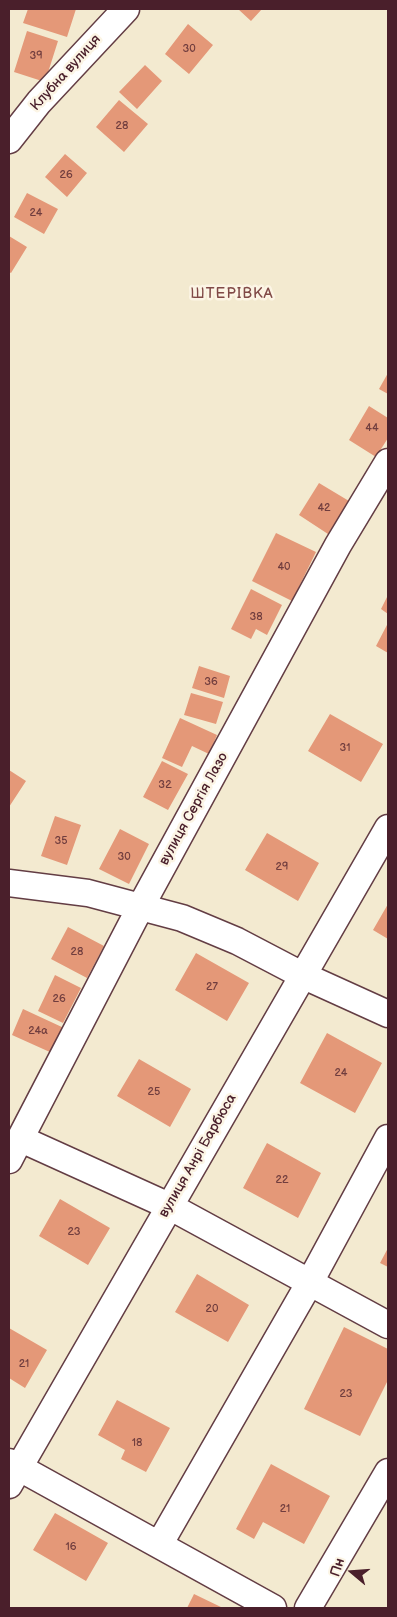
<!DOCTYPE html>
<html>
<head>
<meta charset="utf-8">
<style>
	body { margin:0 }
	#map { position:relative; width:397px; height:1617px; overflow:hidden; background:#f3ead0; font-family:"Balsamiq Sans",sans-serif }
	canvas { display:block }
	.frame { position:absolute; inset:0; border:10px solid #4a1f2b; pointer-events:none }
	.north { position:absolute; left:327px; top:1547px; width:50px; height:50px; -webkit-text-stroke:4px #fcf5e5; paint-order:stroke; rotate:288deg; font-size:14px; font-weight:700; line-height:20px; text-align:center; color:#4a1f2b }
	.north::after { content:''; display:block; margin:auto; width:18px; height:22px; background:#4a1f2b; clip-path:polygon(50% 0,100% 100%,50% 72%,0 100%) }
</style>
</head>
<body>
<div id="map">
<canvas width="397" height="1617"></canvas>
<div class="frame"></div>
<div class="north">Пн</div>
</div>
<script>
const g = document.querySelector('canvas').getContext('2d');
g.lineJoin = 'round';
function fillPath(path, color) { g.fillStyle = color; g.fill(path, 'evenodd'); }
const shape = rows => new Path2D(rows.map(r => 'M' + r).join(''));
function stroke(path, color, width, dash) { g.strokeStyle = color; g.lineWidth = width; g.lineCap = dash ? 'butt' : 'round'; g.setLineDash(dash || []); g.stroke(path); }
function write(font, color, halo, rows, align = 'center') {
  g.font = font + ' "Balsamiq Sans",sans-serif'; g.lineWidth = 5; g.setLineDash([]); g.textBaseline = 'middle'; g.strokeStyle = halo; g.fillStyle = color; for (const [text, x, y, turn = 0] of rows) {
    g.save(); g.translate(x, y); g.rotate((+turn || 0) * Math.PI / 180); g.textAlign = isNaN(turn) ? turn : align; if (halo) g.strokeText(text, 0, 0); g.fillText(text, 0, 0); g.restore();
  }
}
fillPath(shape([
	[28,9,76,9,67,37,23,23],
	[238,9,262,9,251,21],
	[188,24,213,45,189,74,165,54],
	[27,31,58,41,45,82,14,72],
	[145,65,162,81,137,109,119,92],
	[119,100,148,124,124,152,96,127],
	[65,154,87,173,67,197,45,177],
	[27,193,58,209,44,234,14,217],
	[9,236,27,247,11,273,9,272],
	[388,373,388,394,379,389],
	[369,406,388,418,388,438,376,457,349,440],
	[319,483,349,501,328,534,299,515],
	[276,533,316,552,292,601,252,581],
	[251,589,282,605,267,635,256,629,251,639,231,629],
	[388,595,388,614,381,609],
	[388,623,388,653,376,646],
	[199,666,230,676,224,698,192,688],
	[191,693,223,702,216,724,184,715],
	[330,714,383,744,361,782,308,751],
	[180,718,217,735,209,754,192,746,182,767,162,758],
	[162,761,188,774,168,810,143,797],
	[9,770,26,781,9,807],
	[55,816,81,825,67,865,41,856],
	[120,829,149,844,129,884,99,869],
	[267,833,319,863,298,901,245,870],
	[388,904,388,939,373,930],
	[68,927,104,946,87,978,51,959],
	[196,953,249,983,227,1021,175,990],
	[55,975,81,988,63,1023,38,1011],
	[23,1009,64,1028,52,1053,12,1035],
	[327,1033,382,1063,355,1113,300,1083],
	[139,1059,191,1089,170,1127,117,1096],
	[267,1143,321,1173,298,1218,243,1188],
	[60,1199,110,1228,88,1265,39,1236],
	[388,1248,388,1267,380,1263],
	[197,1274,249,1305,228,1342,175,1312],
	[344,1327,388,1349,388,1380,360,1436,304,1409],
	[9,1328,47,1350,25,1388,9,1378],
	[117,1400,170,1428,146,1472,121,1459,125,1450,98,1435],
	[271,1464,330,1496,304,1544,263,1522,254,1539,236,1529],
	[55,1513,108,1543,86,1581,33,1550],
	[194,1594,223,1608,187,1608]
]), '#e49878');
const street = shape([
	[9,140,39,102,126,9],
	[9,883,88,893,182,918,237,941,302,975,388,1014],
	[21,1139,169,1206,388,1325],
	[9,1160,141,906,338,545,388,462],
	[9,1462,273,1608],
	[9,1485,388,828],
	[159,1545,310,1282,388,1138],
	[308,1608,388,1472]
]);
stroke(street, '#633d44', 29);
stroke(street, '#fff', 26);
write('11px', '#703d3e', null, [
	["30",189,49],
	["39",36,56],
	["28",122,126],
	["26",66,175],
	["24",36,213],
	["44",372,428],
	["42",324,508],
	["40",284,567],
	["38",256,617],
	["36",211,682],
	["31",345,748],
	["32",165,785],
	["35",61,841],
	["30",124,857],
	["29",282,867],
	["28",77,952],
	["27",212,987],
	["26",59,999],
	["24а",38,1031],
	["24",341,1073],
	["25",154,1092],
	["22",282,1180],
	["23",74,1232],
	["20",212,1309],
	["21",24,1364],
	["23",346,1394],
	["18",137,1443],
	["21",285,1509],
	["16",71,1547]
]);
write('14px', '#4a1f2b', '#fcf5e5', [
	["Клубна вулиця",66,73,-48],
	["вулиця Сергія Лазо",194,809,-61],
	["вулиця Анрі Барбюса",198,1156,-60]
]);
g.letterSpacing = '1px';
write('15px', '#804946', '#fcf5e5', [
	["ШТЕРIВКА",232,294]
]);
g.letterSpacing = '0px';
</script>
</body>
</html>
